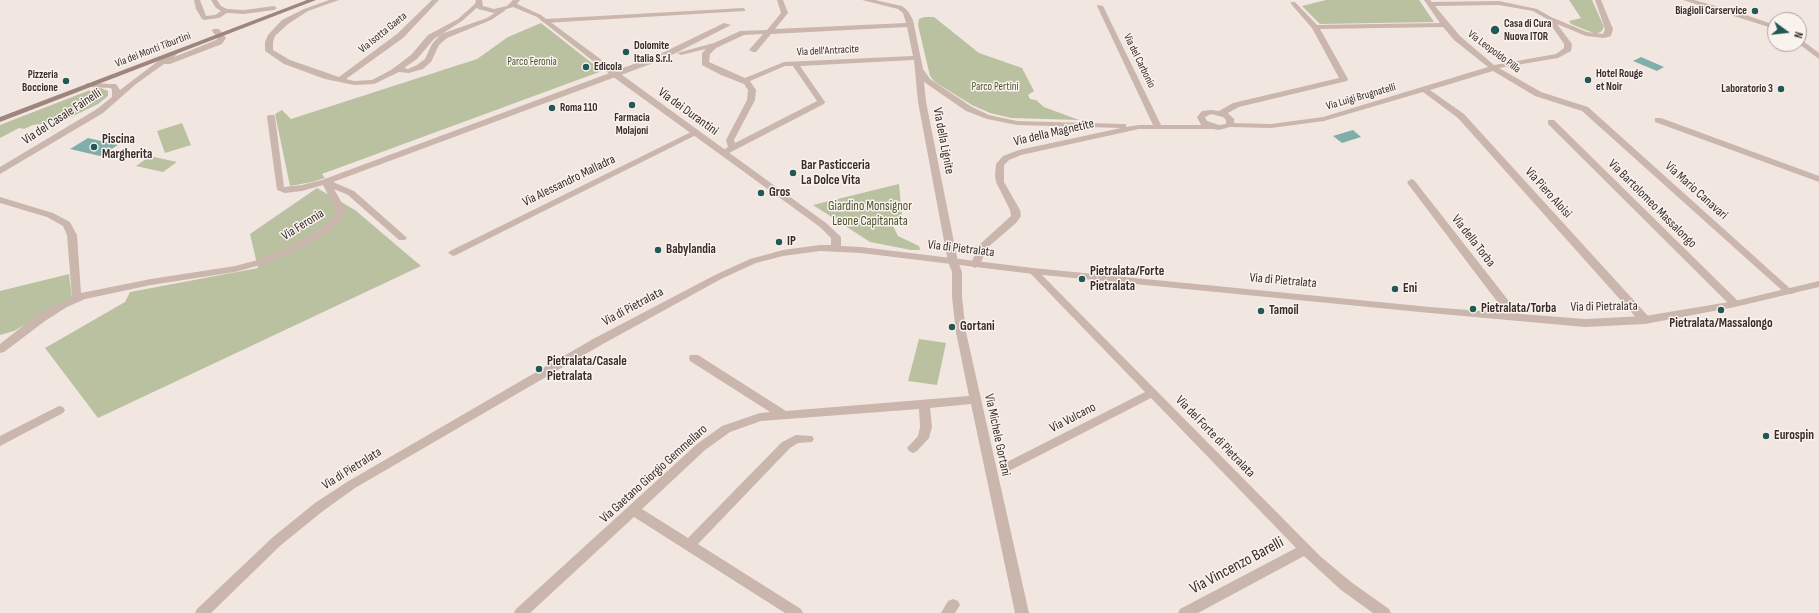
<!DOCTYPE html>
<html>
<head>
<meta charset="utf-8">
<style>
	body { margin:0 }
	#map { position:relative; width:1819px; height:613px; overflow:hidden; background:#f2e7e0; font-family:"Sofia Sans Condensed",sans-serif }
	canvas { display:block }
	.north { position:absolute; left:1767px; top:12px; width:40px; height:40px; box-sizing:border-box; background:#faf2ed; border:1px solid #aca39f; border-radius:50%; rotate:105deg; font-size:11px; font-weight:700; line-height:16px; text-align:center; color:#382d2b }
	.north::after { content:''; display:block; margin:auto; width:14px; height:18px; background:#225855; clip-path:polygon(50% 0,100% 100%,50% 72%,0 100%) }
</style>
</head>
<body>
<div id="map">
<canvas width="1819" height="613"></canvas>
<div class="north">N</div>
</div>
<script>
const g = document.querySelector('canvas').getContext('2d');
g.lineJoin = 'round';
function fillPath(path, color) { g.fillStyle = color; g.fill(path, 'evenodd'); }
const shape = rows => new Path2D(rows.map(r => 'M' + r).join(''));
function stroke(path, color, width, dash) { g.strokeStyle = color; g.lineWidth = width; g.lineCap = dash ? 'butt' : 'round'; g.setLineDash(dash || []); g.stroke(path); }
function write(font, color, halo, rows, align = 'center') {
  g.font = font + ' "Sofia Sans Condensed",sans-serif'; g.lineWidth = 3; g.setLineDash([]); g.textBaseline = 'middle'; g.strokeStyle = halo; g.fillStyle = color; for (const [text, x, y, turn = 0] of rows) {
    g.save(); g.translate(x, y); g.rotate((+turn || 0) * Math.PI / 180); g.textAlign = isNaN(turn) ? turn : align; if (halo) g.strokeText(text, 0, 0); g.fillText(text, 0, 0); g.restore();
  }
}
fillPath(shape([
	[1326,0,1419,0,1434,22,1320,24,1302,6],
	[1569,0,1592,0,1604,27,1602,31,1596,34,1571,24,1569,21,1581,18],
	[924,17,934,17,979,53,1022,68,1034,91,1028,95,1030,99,1036,100,1044,107,1079,120,1011,118,990,113,972,105,935,82,930,76,918,25,919,19],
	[541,23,602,71,322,174,325,178,312,182,290,186,275,114,282,110,291,119,477,59,508,37],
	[101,88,108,91,108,96,98,104,63,121,33,125,24,129,19,128,0,138,0,125,90,90],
	[182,123,191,145,165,153,157,131],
	[150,156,177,162,163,172,136,166],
	[899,184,902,216,891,222,898,236,919,246,920,250,911,250,870,242,813,205],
	[317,188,355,210,421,266,98,418,45,348,125,302,130,292,258,268,250,234],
	[69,274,72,298,14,331,0,335,0,291],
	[919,339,946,343,937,385,908,381]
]), '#bac1a0');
fillPath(shape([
	[1641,57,1664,67,1657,71,1633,61],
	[1353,130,1361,137,1342,143,1333,136],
	[88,138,118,145,100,156,70,149]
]), '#80aeaa');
fillPath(shape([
	[194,0,200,0,206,16,215,15,221,11,216,8,211,0,217,0,221,6,227,9,244,10,274,6,277,8,274,10,244,14,227,13,219,18,204,20,202,19,196,9,194,0],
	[329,0,339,0,308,11,288,24,275,36,273,42,273,50,290,60,339,77,397,34,432,0,439,0,403,38,346,79,354,81,372,80,391,70,411,55,428,35,458,19,476,3,481,4,462,21,434,39,417,59,404,68,408,69,417,65,425,59,432,44,441,34,487,18,501,9,506,10,491,20,447,38,439,45,431,62,423,69,409,73,399,72,374,84,354,85,325,79,284,64,265,51,265,42,268,35,282,20,304,9,329,0],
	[777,0,783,0,788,13,775,29,906,23,903,13,898,9,862,0,875,0,902,6,908,11,913,20,923,69,930,79,972,107,989,115,1017,121,1123,124,1126,124,1126,127,1139,125,1153,125,1097,6,1098,5,1103,6,1161,125,1201,125,1197,117,1202,111,1211,110,1219,111,1233,103,1339,78,1312,28,1291,4,1291,2,1295,2,1317,25,1440,23,1424,0,1430,0,1432,2,1499,1,1537,9,1551,17,1587,32,1603,34,1605,29,1595,0,1601,0,1613,29,1611,36,1604,38,1586,36,1557,24,1572,44,1571,51,1558,58,1499,68,1541,92,1588,107,1794,292,1792,294,1786,294,1582,111,1535,96,1493,71,1430,90,1464,114,1649,317,1650,320,1649,323,1641,323,1458,118,1423,92,1324,121,1271,128,1230,127,1219,130,1213,129,1139,129,1021,155,1009,160,1004,165,1004,182,1020,210,1021,216,1016,223,987,248,980,265,975,268,970,265,980,244,1011,216,1010,210,996,182,995,176,996,164,1003,156,1019,150,1121,128,1017,125,987,119,966,111,924,82,926,102,958,262,962,272,962,297,966,332,1029,613,1015,613,971,404,930,408,932,427,929,438,917,451,913,453,909,451,907,448,918,436,920,427,919,409,761,421,730,432,705,450,642,509,688,538,782,442,796,435,812,436,814,439,812,442,798,443,790,448,698,544,801,609,803,613,785,613,634,517,530,613,514,613,516,609,697,444,722,426,760,413,770,412,690,361,689,358,690,355,698,355,786,411,969,396,956,332,952,297,952,272,948,262,918,102,914,60,800,66,825,102,824,104,729,153,726,154,722,151,728,147,726,140,747,100,748,90,744,84,721,75,702,65,702,53,706,49,681,55,677,53,714,43,740,31,767,30,781,13,777,0],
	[1499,5,1533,11,1547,19,1564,44,1564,48,1556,54,1494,65,1460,36,1435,6,1499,5],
	[907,27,913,56,784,62,745,78,709,62,710,54,716,48,744,35,763,34,749,50,753,52,756,52,771,34,907,27],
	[1443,27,1454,40,1488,67,1323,117,1271,124,1234,123,1234,119,1228,113,1239,107,1347,81,1348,79,1320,29,1443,27],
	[785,66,793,66,817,101,735,143,734,140,755,100,756,90,750,81,785,66],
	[1211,114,1223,117,1226,120,1226,124,1219,125,1207,121,1205,117,1211,114],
	[743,8,745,9,745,11,545,23,541,21,545,19,743,8],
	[724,23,731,25,664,59,333,182,354,191,405,236,407,238,405,240,399,240,348,195,334,189,346,210,345,214,328,232,295,251,264,264,235,272,151,285,85,299,67,307,45,321,4,352,0,353,0,344,37,315,72,297,67,235,63,226,47,217,0,203,0,197,53,213,70,222,77,235,81,293,151,279,235,266,258,260,289,247,322,228,336,213,336,210,323,185,302,191,285,193,277,190,267,117,268,115,274,115,275,117,284,187,302,185,322,180,658,55,724,23],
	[213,29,219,29,226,38,222,44,170,64,164,64,136,84,103,113,0,174,0,167,97,109,112,97,112,90,111,88,90,87,86,85,87,83,113,84,116,84,120,90,170,52,176,52,177,54,174,57,216,40,218,38,212,31,213,29],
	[1655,118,1661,118,1819,176,1819,182,1655,122,1655,118],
	[1548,120,1554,120,1739,302,1740,304,1739,306,1731,306,1548,124,1548,120],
	[693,131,699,131,700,133,456,255,453,256,448,253,450,251,693,131],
	[1411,179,1414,180,1519,314,1520,317,1519,320,1511,320,1408,184,1407,182,1411,179],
	[1033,268,1036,269,1320,556,1351,582,1389,609,1391,613,1373,613,1341,590,1304,556,1198,613,1178,613,1180,609,1296,548,1151,398,1011,470,1007,472,1003,470,1001,467,1003,464,1145,392,1030,273,1028,271,1033,268],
	[59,406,63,407,65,410,63,413,0,446,0,436,59,406],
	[953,599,958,601,960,605,955,613,941,613,948,601,953,599]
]), '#cab6ac');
fillPath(shape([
	[476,0,482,0,483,6,494,9,507,6,513,0,520,0,517,4,541,15,618,72,826,223,841,237,841,246,861,247,1033,268,1430,307,1585,319,1645,316,1735,301,1819,281,1819,287,1735,307,1645,324,1585,327,1430,313,1033,274,861,253,820,251,783,256,756,263,721,279,601,345,355,488,323,511,281,545,211,613,195,613,197,609,273,537,315,503,347,482,593,339,715,275,750,259,783,250,820,245,831,245,831,238,820,227,612,76,537,17,513,7,494,13,478,9,475,4,476,0],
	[1683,0,1694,0,1737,12,1775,25,1775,29,1683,0],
	[1799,38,1819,53,1819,59,1799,44,1799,38]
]), '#cab6ac');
fillPath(shape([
	[307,0,316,0,0,122,0,117,307,0]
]), '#9e857e');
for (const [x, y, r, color] of [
	[1755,11,4,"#225855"],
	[1495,30,5,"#225855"],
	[626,52,4,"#225855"],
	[586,67,4,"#225855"],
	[1588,80,4,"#225855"],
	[66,81,4,"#225855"],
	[1781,89,4,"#225855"],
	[632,105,4,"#225855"],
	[552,108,4,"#225855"],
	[94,147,4,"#225855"],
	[793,173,4,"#225855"],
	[761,193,4,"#225855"],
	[779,242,4,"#225855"],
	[658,250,4,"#225855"],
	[1082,279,4,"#225855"],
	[1395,289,4,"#225855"],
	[1473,309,4,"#225855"],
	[1721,310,4,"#225855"],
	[1261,311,4,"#225855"],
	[952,327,4,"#225855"],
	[539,369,4,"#225855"],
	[1766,436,4,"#225855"]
]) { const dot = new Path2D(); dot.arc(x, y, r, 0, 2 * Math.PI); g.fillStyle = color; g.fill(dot); stroke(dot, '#faf2ed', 1.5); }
write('bold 11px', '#382d2b', '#faf2ed', [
	["Biagioli Carservice",1747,11,"right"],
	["Casa di Cura",1504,24],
	["Nuova ITOR",1504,37],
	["Dolomite",634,46],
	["Italia S.r.l.",634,59],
	["Edicola",594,67],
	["Hotel Rouge",1596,74],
	["et Noir",1596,87],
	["Pizzeria",58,75,"right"],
	["Boccione",58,88,"right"],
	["Laboratorio 3",1773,89,"right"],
	["Roma 110",560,108],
	["Farmacia",632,118,"center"],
	["Molajoni",632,131,"center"]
], 'left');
write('11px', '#382d2b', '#faf2ed', [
	["Via Isotta Gaeta",383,33,-39],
	["Via dei Monti Tiburtini",153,50,-21],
	["Via dell'Antracite",828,51,-3],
	["Via Leopoldo Pilla",1494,52,37],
	["Via del Carbonio",1139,61,64],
	["Via Luigi Brugnatelli",1361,97,-16]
]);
write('11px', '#4d5630', '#faf2ed', [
	["Parco Feronia",532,62],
	["Parco Pertini",995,87]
]);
write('13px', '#382d2b', '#faf2ed', [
	["Via dei Durantini",688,112,36],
	["Via del Casale Fainelli",62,117,-33],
	["Via della Magnetite",1054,133,-13],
	["Via della Lignite",943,141,79],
	["Via Alessandro Malladra",569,181,-26],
	["Via Mario Canavari",1696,191,42],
	["Via Piero Aloisi",1548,193,48],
	["Via Bartolomeo Massalongo",1652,204,45],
	["Via Feronia",303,225,-32],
	["Via della Torba",1473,241,52],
	["Via di Pietralata",961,249,7],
	["Via di Pietralata",1283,281,5],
	["Via di Pietralata",633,307,-28],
	["Via di Pietralata",1604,307,-1],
	["Via Vulcano",1073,418,-27],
	["Via Michele Gortani",997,435,78],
	["Via del Forte di Pietralata",1215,437,46],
	["Via di Pietralata",352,469,-32],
	["Via Gaetano Giorgio Gemmellaro",654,474,-42]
]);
write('bold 13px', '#382d2b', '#faf2ed', [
	["Piscina",102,140],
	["Margherita",102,155],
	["Bar Pasticceria",801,166],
	["La Dolce Vita",801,181],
	["Gros",769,193],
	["IP",787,242],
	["Babylandia",666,250],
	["Pietralata/Forte",1090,272],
	["Pietralata",1090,287],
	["Eni",1403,289],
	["Pietralata/Torba",1481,309],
	["Tamoil",1269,311],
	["Pietralata/Massalongo",1721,324,"center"],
	["Gortani",960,327],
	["Pietralata/Casale",547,362],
	["Pietralata",547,377],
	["Eurospin",1774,436]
], 'left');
write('13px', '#4d5630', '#faf2ed', [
	["Giardino Monsignor",870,207],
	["Leone Capitanata",870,222]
]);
write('16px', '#382d2b', '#faf2ed', [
	["Via Vincenzo Barelli",1237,566,-28]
]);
</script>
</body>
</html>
